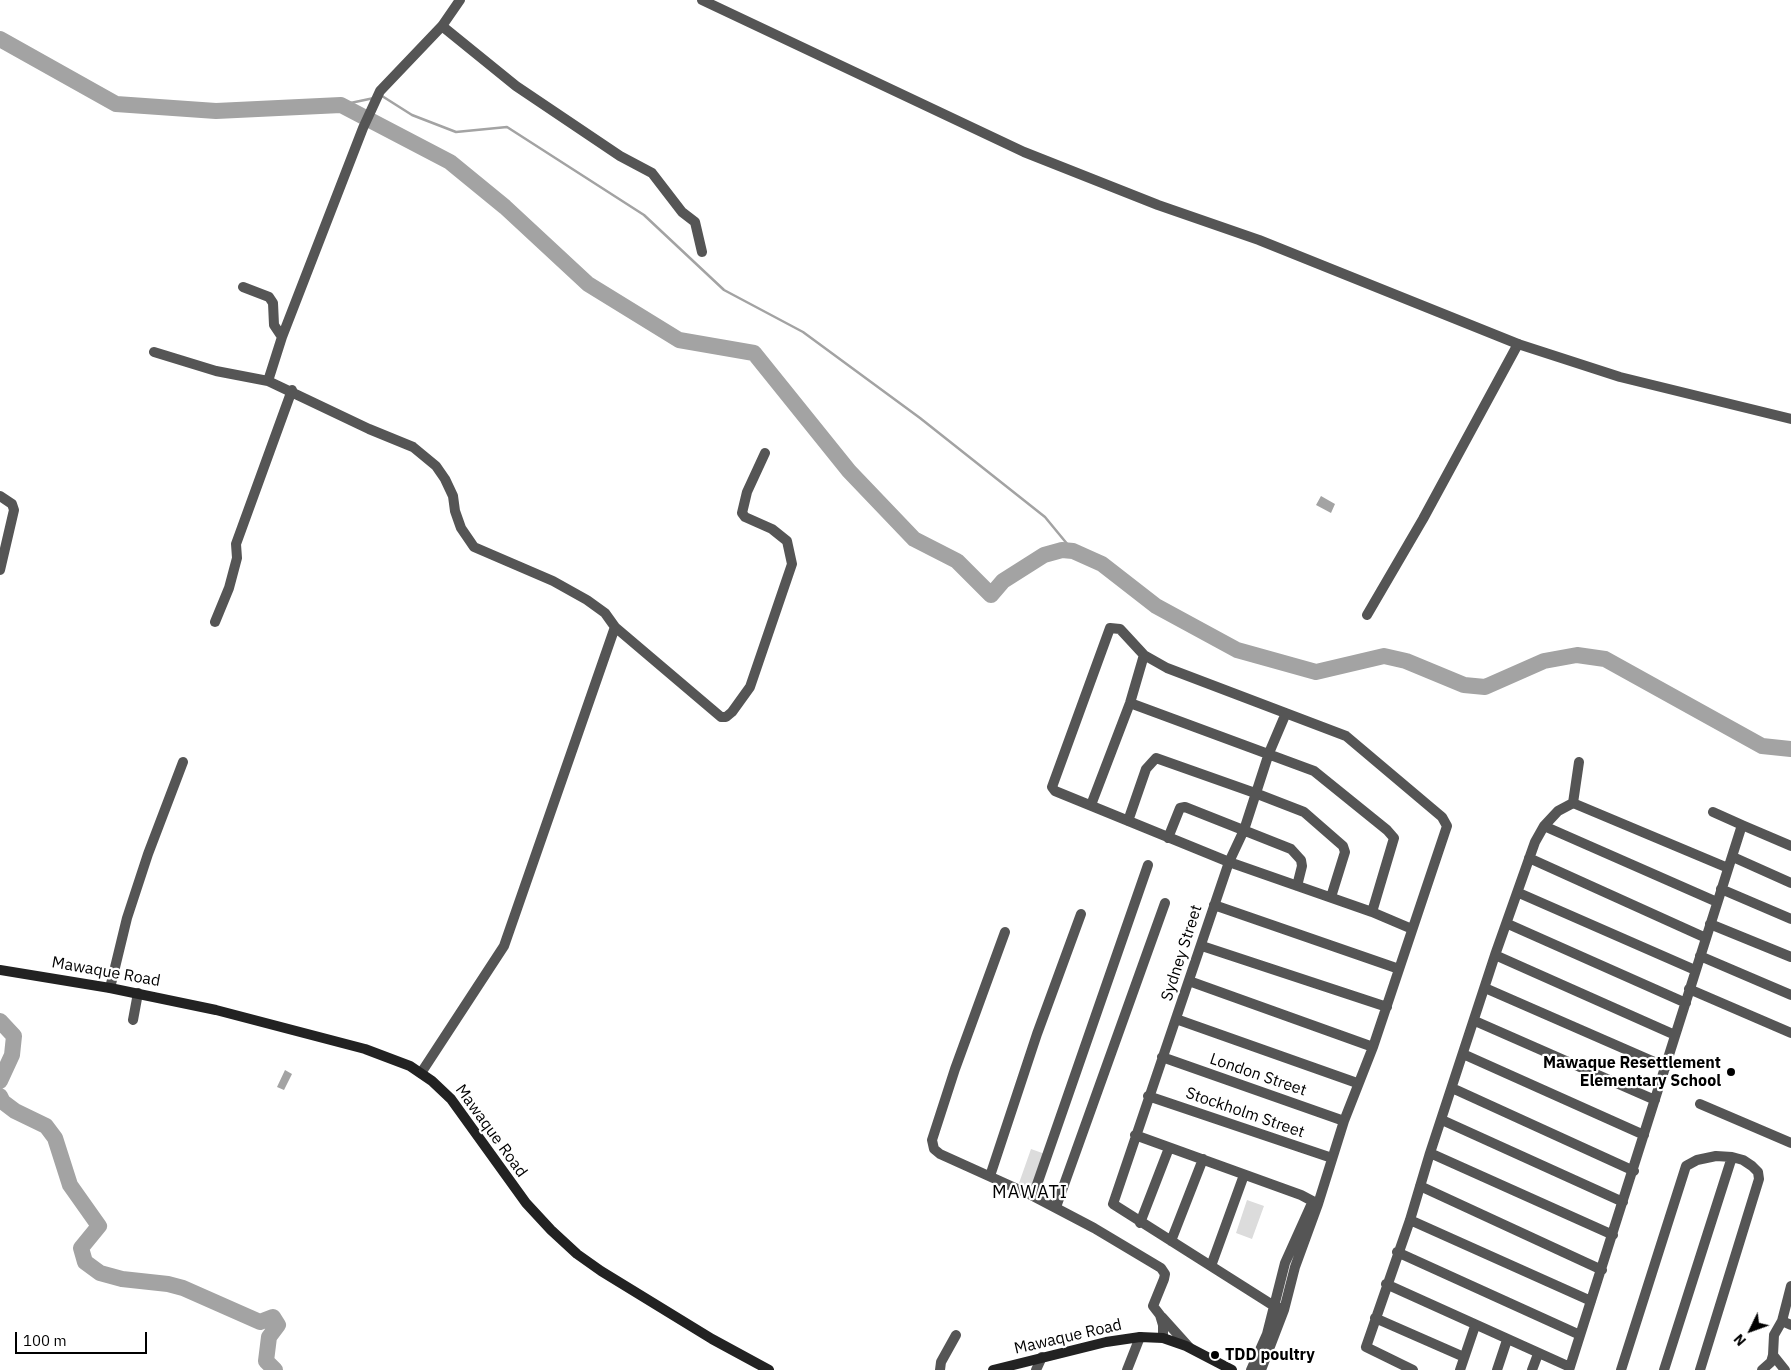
<!DOCTYPE html>
<html>
<head>
<meta charset="utf-8">
<style>
	body { margin:0 }
	#map { position:relative; width:1791px; height:1370px; overflow:hidden; background:#fff; font-family:"IBM Plex Sans",sans-serif }
	canvas { display:block }
	.north { position:absolute; left:1726px; top:1305px; width:50px; height:50px; -webkit-text-stroke:4px #fff; paint-order:stroke; rotate:228deg; font-size:14px; font-weight:700; line-height:20px; text-align:center; color:#000 }
	.north::after { content:''; display:block; margin:auto; width:18px; height:22px; background:#000; clip-path:polygon(50% 0,100% 100%,50% 72%,0 100%) }
	.scale { position:absolute; left:15px; top:1332px; width:132px; height:22px; box-sizing:border-box; border:2px solid #000; border-top:0; padding-left:6px; font-size:15px; line-height:18px; white-space:nowrap; color:#000; -webkit-text-stroke:4px #fff; paint-order:stroke }
</style>
</head>
<body>
<div id="map">
<canvas width="1791" height="1370"></canvas>
<div class="north">N</div>
<div class="scale">100 m</div>
</div>
<script>
const g = document.querySelector('canvas').getContext('2d');
g.lineJoin = 'round';
function fillPath(path, color) { g.fillStyle = color; g.fill(path, 'evenodd'); }
const shape = rows => new Path2D(rows.map(r => 'M' + r).join(''));
function stroke(path, color, width, dash) { g.strokeStyle = color; g.lineWidth = width; g.lineCap = dash ? 'butt' : 'round'; g.setLineDash(dash || []); g.stroke(path); }
function write(font, color, halo, rows, align = 'center') {
  g.font = font + ' "IBM Plex Sans",sans-serif'; g.lineWidth = 4.5; g.setLineDash([]); g.textBaseline = 'middle'; g.strokeStyle = halo; g.fillStyle = color; for (const [text, x, y, turn = 0] of rows) {
    g.save(); g.translate(x, y); g.rotate((+turn || 0) * Math.PI / 180); g.textAlign = isNaN(turn) ? turn : align; if (halo) g.strokeText(text, 0, 0); g.fillText(text, 0, 0); g.restore();
  }
}
fillPath(shape([
	[1031,1149,1045,1154,1032,1192,1018,1186],
	[1247,1200,1264,1206,1252,1239,1236,1233]
]), '#dcdcdc');
fillPath(shape([
	[1321,496,1335,504,1331,513,1316,505],
	[285,1070,292,1074,284,1090,277,1087]
]), '#a3a3a3');
stroke(shape([
	[382,96,412,115,456,132,507,127,644,215,724,290,803,332,920,418,1045,517,1073,551],
	[341,105,374,98]
]), '#a3a3a3', 2.5);
stroke(shape([
	[0,39,116,104,216,111,341,105,450,162,505,207,588,284,679,340,754,353,849,471,914,539,957,561,991,595,1003,581,1044,555,1062,550,1073,551,1102,564,1156,606,1237,650,1316,672,1384,656,1406,661,1464,685,1485,687,1544,661,1577,655,1605,659,1762,746,1791,749],
	[0,1021,14,1036,12,1055,0,1081],
	[0,1096,3,1102,15,1111,46,1126,55,1138,70,1185,99,1226,81,1248,85,1262,100,1273,122,1279,168,1284,183,1288,260,1322,273,1317,278,1325,269,1337,266,1361,275,1370]
]), '#a3a3a3', 16);
stroke(shape([
	[460,0,442,26,380,91,363,128,282,337,268,381,369,429,413,447,436,466,445,479,453,496,455,511,461,528,474,547,553,581,587,600,605,613,615,627,721,717,726,717,732,712,750,687,792,564,787,541,772,529,745,517,742,513,747,492,765,453],
	[442,26,516,86,620,156,652,173,682,212,695,222,702,252],
	[243,287,269,297,273,303,274,325,282,337],
	[154,352,216,371,268,381],
	[0,496,12,504,14,510,0,570],
	[1367,615,1423,519,1518,344],
	[215,622,229,588,237,558,236,544,292,390],
	[1130,703,1314,771,1387,830,1394,838,1372,912],
	[1573,803,1579,762],
	[1091,805,1130,703,1144,655],
	[1128,821,1146,769,1156,758,1255,793,1304,812,1343,846,1345,852,1331,897],
	[1742,825,1791,846],
	[1544,826,1717,902],
	[1168,838,1180,808,1185,807,1291,849,1301,860,1302,866,1297,886],
	[1733,857,1791,883],
	[1529,858,1706,938],
	[1148,865,1033,1196,1094,1228,1161,1268,1165,1274,1164,1279,1153,1306,1160,1315,1163,1325,1163,1338],
	[1721,889,1791,919],
	[1519,893,1695,970],
	[1214,905,1399,969],
	[1508,924,1686,1003],
	[1710,924,1791,957],
	[1005,932,955,1069,932,1140,934,1149,940,1154,1033,1196],
	[1202,946,1387,1007],
	[1495,955,1675,1035],
	[1700,956,1791,995],
	[1189,981,1373,1047],
	[110,988,127,918,148,854,183,762],
	[1485,988,1666,1067],
	[1689,989,1791,1033],
	[1176,1019,1357,1083],
	[133,1020,138,993],
	[1475,1021,1655,1100],
	[1463,1054,1644,1135],
	[1162,1057,1344,1121],
	[421,1073,504,946,615,627],
	[1452,1088,1634,1171],
	[1148,1096,1332,1158],
	[1700,1104,1791,1143],
	[1442,1120,1623,1202],
	[1135,1135,1301,1195,1318,1204],
	[1430,1153,1613,1235],
	[990,1176,1037,1034,1081,914],
	[1420,1186,1602,1270],
	[1056,1207,1165,903],
	[1410,1220,1591,1301],
	[1140,1223,1169,1148],
	[1171,1241,1203,1159],
	[1397,1252,1580,1335],
	[1211,1266,1244,1175],
	[1386,1284,1570,1367],
	[1791,1286,1782,1321,1791,1325],
	[1284,1310,1274,1306,1113,1204,1229,862,1244,830,1269,753,1286,713],
	[1162,1317,1189,1347],
	[1375,1318,1464,1357],
	[1782,1321,1774,1335,1773,1355,1785,1370],
	[940,1370,941,1362,956,1335],
	[1036,1370,1042,1357],
	[1127,1370,1140,1337],
	[1251,1370,1267,1334,1285,1263,1312,1203],
	[1261,1370,1284,1310,1295,1267,1318,1204,1344,1121,1373,1047,1447,826,1442,817,1346,736,1167,668,1144,655,1120,629,1110,628,1052,787,1055,791,1229,862,1372,912,1412,929],
	[1413,1370,1366,1347,1410,1220,1430,1153,1495,955,1535,842,1544,826,1558,811,1573,803,1728,868],
	[1460,1370,1475,1326],
	[1497,1370,1507,1340],
	[1532,1370,1538,1354],
	[1569,1370,1742,825,1713,812],
	[1621,1370,1686,1166,1697,1160,1716,1156,1732,1157,1743,1160,1752,1166,1758,1172,1759,1179,1700,1370],
	[1664,1370,1732,1157],
	[1762,1370,1771,1362,1773,1355]
]), '#555', 10);
stroke(shape([
	[702,0,1024,152,1158,205,1259,240,1518,344,1620,377,1791,419]
]), '#555', 10);
stroke(shape([
	[0,970,110,988,216,1010,365,1049,410,1066,432,1081,451,1099,526,1203,551,1230,577,1254,601,1271,712,1339,769,1370],
	[993,1370,1106,1342,1140,1337,1163,1338,1186,1346,1232,1370]
]), '#222', 10);
for (const [x, y, r, color] of [
	[1731,1072,5,"#000"],
	[1215,1355,5,"#000"]
]) { const dot = new Path2D(); dot.arc(x, y, r, 0, 2 * Math.PI); g.fillStyle = color; g.fill(dot); stroke(dot, '#fff', 2); }
write('16px', '#000', '#fff', [
	["Sydney Street",1182,953,-72],
	["Mawaque Road",106,972,10],
	["London Street",1258,1075,19],
	["Stockholm Street",1245,1113,19],
	["Mawaque Road",491,1131,54],
	["Mawaque Road",1068,1337,-13]
]);
write('bold 16px', '#000', '#fff', [
	["Mawaque Resettlement",1721,1063],
	["Elementary School",1721,1081],
	["TDD poultry",1225,1355,"left"]
], 'right');
g.letterSpacing = '1px';
write('18px', '#000', '#fff', [
	["MAWATI",1030,1193]
]);
g.letterSpacing = '0px';
</script>
</body>
</html>
